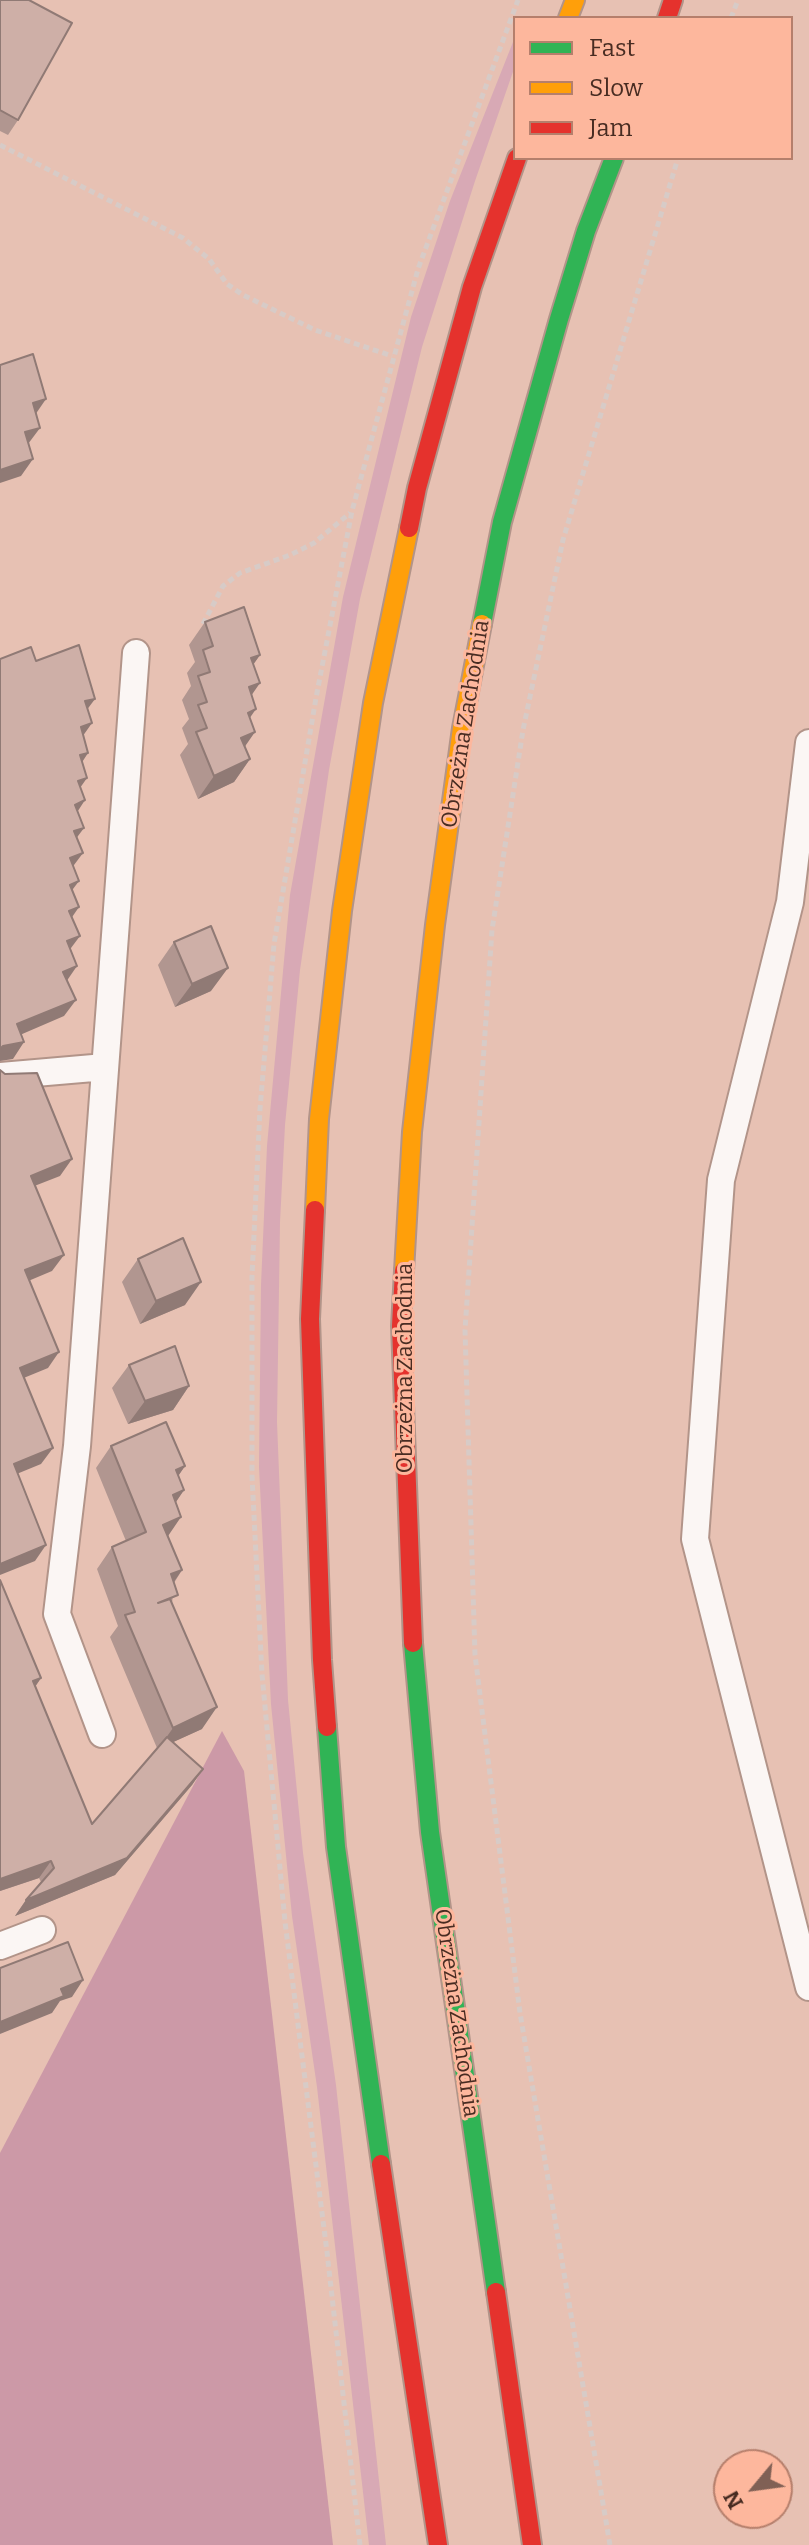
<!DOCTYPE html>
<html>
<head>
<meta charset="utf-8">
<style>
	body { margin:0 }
	#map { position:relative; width:809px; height:2545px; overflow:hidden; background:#e7c1b3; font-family:Bitter,serif }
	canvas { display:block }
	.legend { position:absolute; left:513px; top:16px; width:280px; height:144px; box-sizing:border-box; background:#fdb79d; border:2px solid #b57f6c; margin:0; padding:10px 14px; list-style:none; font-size:24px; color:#482c22 }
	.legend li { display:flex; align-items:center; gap:16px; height:40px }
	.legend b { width:40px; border:2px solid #b57f6c }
	.north { position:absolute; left:713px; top:2449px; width:80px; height:80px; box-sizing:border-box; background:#fdb79d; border:2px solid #b57f6c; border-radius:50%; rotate:241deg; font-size:22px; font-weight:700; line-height:32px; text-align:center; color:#482c22 }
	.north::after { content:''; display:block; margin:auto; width:28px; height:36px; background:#806055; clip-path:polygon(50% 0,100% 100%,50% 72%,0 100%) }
</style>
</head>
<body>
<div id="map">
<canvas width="809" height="2545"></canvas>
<ul class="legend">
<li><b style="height:10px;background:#30b455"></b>Fast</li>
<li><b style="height:10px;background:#ff9f0a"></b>Slow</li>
<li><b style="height:10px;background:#e5322d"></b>Jam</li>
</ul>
<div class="north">N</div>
</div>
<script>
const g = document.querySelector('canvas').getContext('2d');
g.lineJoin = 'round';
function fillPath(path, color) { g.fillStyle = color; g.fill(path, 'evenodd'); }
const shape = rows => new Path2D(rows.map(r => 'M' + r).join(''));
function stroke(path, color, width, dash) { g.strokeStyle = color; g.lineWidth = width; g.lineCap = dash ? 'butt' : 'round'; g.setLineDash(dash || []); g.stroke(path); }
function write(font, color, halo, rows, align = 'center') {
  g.font = font + ' Bitter,serif'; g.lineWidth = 6; g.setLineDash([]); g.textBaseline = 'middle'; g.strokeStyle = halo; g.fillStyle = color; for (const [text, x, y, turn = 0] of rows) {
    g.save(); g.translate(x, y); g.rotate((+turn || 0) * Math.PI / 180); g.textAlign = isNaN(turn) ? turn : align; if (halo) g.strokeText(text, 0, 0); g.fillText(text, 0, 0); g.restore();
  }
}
fillPath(shape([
	[515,37,515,66,475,181,422,347,360,599,329,770,314,874,300,970,285,1125,280,1222,277,1422,288,1700,303,1853,336,2085,386,2545,369,2545,317,2087,292,1916,271,1704,259,1467,261,1285,267,1146,290,895,343,597,411,317,450,201]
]), '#d8a9b5');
fillPath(shape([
	[222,1731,244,1771,333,2545,0,2545,0,2153]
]), '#cc99a7');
const lane = shape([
	[809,743,790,902,721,1180,695,1539,809,1987],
	[0,1076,105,1067],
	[102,1734,57,1614,77,1446,136,653],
	[0,1946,42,1930]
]);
const fast = shape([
	[482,624,502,522,559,319,586,231,614,158],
	[413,1643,430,1832,496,2292],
	[327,1727,336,1847,381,2164]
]);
const slow = shape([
	[568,18,575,0],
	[315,1210,319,1119,342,911,373,703,409,528],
	[404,1271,412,1132,435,925,462,728,482,624]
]);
const jam = shape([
	[667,18,673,0],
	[409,528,417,488,472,287,517,158],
	[315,1210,310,1319,322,1660,327,1727],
	[404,1271,401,1326,413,1643],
	[381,2164,438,2545],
	[496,2292,532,2545]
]);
stroke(lane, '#b29489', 30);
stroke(fast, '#b29489', 22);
stroke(slow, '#b29489', 22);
stroke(jam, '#b29489', 22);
stroke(shape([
	[731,18,738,0],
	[0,145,183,238,209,259,227,284,243,295,315,330,392,356],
	[203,624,223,586,240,573,290,555,314,543,350,513],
	[360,2545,327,2252,285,1922,262,1674,252,1476,252,1276,260,1109,274,944,316,698,352,511,418,269,518,0],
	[610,2545,520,2013,475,1655,465,1330,492,930,523,730,563,540,678,158]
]), '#d7cbc7', 5, [6, 4]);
stroke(lane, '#fbf6f4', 26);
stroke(fast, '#30b455', 18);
stroke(slow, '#ff9f0a', 18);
stroke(jam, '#e5322d', 18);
fillPath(shape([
	[0,0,18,120,8,135,0,131],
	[205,622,260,655,253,664,250,718,245,747,250,759,234,782,198,799,180,755,188,744,182,728,189,719,182,700,191,686,187,673,195,662,189,645],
	[174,942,211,991,175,1007,158,965],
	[138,1259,185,1305,140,1324,122,1282],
	[129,1365,189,1386,173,1410,128,1424,112,1388],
	[111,1446,185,1466,178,1476,184,1490,176,1502,168,1536,182,1570,174,1583,172,1604,202,1729,173,1742,203,1769,192,1785,115,1875,15,1916,26,1900,41,1882,39,1878,0,1891,0,1580,41,1678,35,1687,92,1824,157,1748,110,1637,118,1626,97,1569,112,1547,126,1541,96,1468]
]), '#b19690');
fillPath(shape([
	[46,399,35,415,33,403],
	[40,428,28,444,25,432],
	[33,459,21,476,0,483,0,470],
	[260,655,244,678,251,658],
	[260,683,244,706,249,687],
	[95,699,83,715,85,701],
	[256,709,240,732,248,713],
	[92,723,80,740,81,727],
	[255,732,239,755,241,738],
	[88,753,77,770,80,755],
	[250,759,234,782,198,799,214,776],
	[87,778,75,795,78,781],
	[85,800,74,817,75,805],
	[84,828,72,844,74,831],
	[83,853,71,869,70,858],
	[79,881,67,897,70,885],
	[79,907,68,923,69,911],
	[80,936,68,952,67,941],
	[77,966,66,982,63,972],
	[228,968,211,991,175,1007,192,984],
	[76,1000,64,1016,6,1041,17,1024],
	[24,1042,13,1059,0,1061,0,1049,3,1046],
	[72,1159,60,1176,19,1192,31,1176],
	[64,1255,52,1271,14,1287,25,1270],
	[201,1282,185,1305,140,1324,156,1301],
	[59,1352,48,1368,9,1384,20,1368],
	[189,1386,173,1410,128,1424,145,1401],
	[53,1448,41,1464,2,1480,14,1464],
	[185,1466,170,1488,176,1470],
	[184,1490,169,1512,173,1495],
	[181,1517,166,1539,163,1525],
	[46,1545,35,1561,0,1575,0,1564],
	[182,1570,167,1592,171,1574],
	[41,1678,30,1694,33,1681],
	[217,1707,202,1729,158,1749,173,1728],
	[203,1769,192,1785,115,1875,15,1916,26,1900],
	[51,1861,39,1878,0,1891,0,1879],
	[83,1980,72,1997,60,2001,52,2013,0,2034,0,2022,61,1989]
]), '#907a75');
const building = shape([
	[0,0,29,0,72,23,18,120,0,110,0,0],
	[33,354,46,399,33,403,40,428,25,432,33,459,0,470,0,365,33,354],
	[244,607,260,655,251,658,260,683,249,687,256,709,248,713,255,732,241,738,250,759,214,776,196,732,207,728,198,705,207,702,198,676,210,672,203,650,213,646,205,622,244,607],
	[79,645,95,699,85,701,92,723,81,727,88,753,80,755,87,778,78,781,85,800,75,805,84,828,74,831,83,853,70,858,79,881,70,885,79,907,69,911,80,936,67,941,77,966,63,972,76,1000,17,1024,24,1042,3,1046,0,1049,0,659,31,647,36,661,79,645],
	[211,926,228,968,192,984,174,942,211,926],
	[0,1070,5,1074,37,1073,72,1159,31,1176,64,1255,25,1270,59,1352,20,1368,53,1448,14,1464,46,1545,0,1564,0,1070],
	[183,1238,201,1282,156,1301,138,1259,183,1238],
	[175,1346,189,1386,145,1401,129,1365,175,1346],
	[166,1422,185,1466,176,1470,184,1490,173,1495,181,1517,163,1525,182,1570,171,1574,178,1595,158,1603,170,1599,217,1707,173,1728,125,1615,135,1612,112,1547,146,1532,111,1446,166,1422],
	[0,1580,41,1678,33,1681,92,1824,167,1737,203,1769,127,1858,26,1900,54,1868,51,1861,0,1879,0,1580],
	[68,1942,83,1980,61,1989,64,1996,0,2022,0,1968,68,1942]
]);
fillPath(building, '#ceafa7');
stroke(building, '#907a75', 2);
write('22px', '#482c22', '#fdb79d', [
	["Obrzeżna Zachodnia",466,724,-81],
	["Obrzeżna Zachodnia",406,1368,-90],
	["Obrzeżna Zachodnia",456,2013,82]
]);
</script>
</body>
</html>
